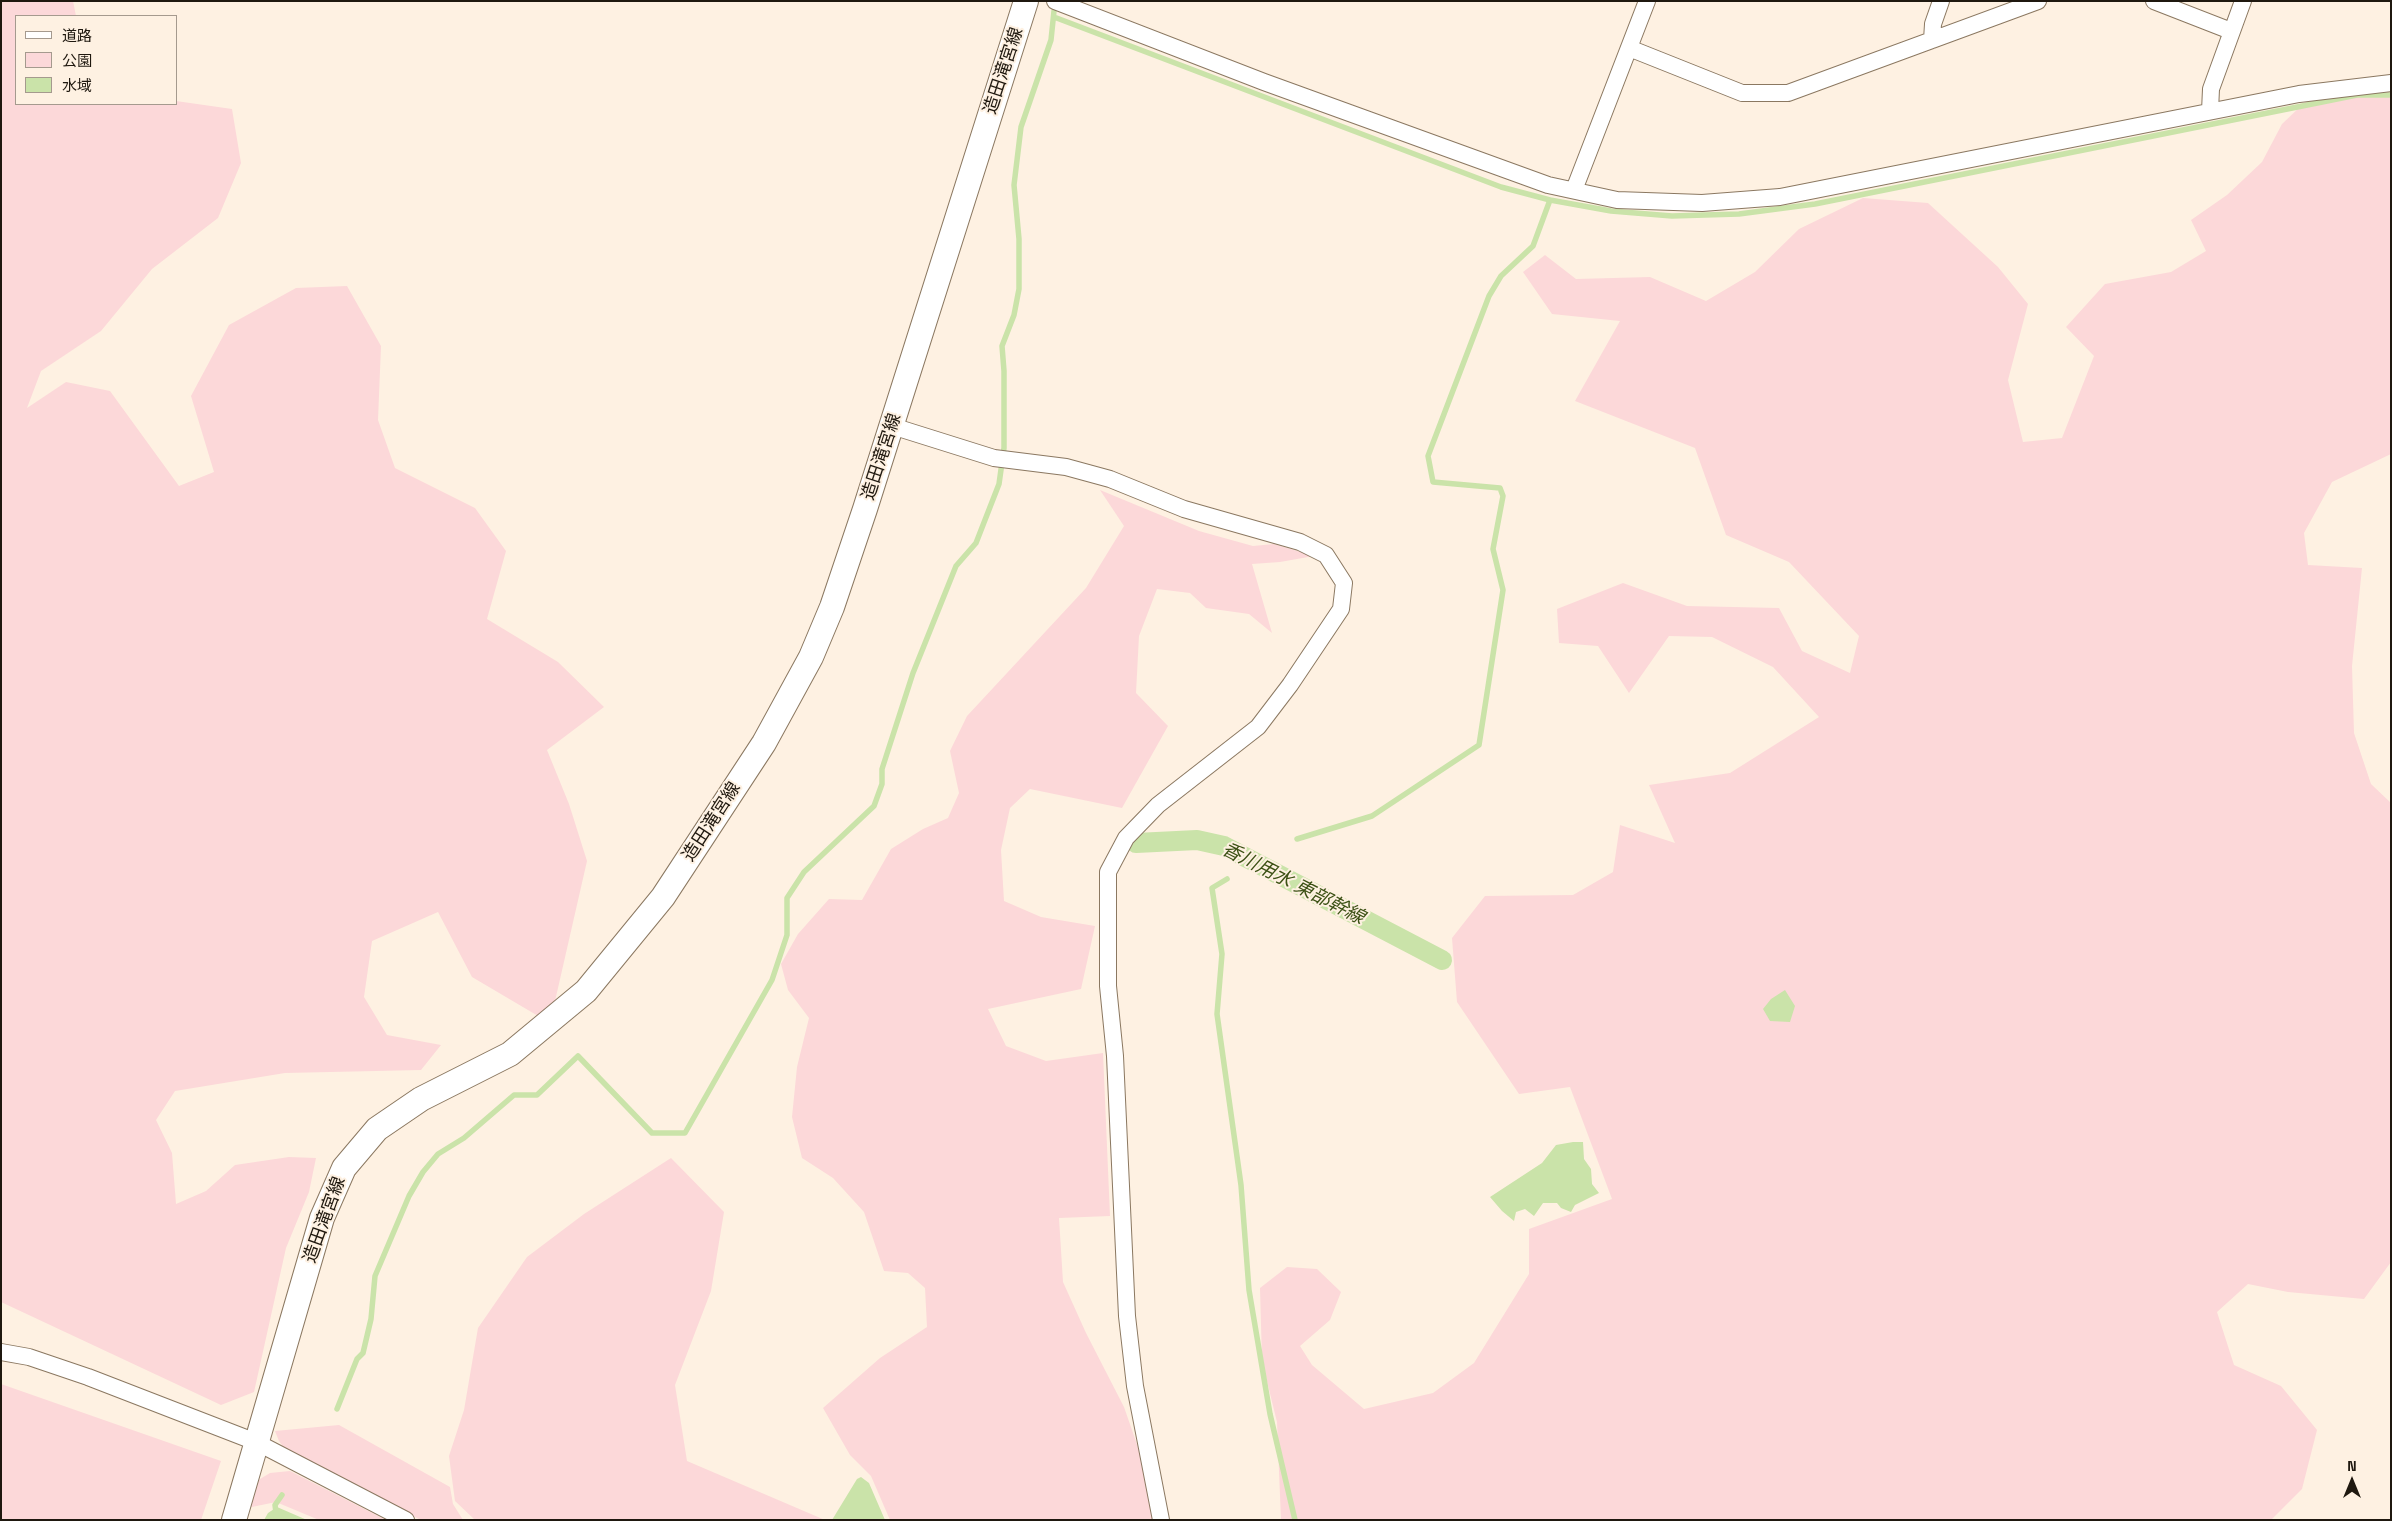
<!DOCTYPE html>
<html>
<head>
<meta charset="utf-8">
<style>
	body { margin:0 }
	#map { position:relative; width:2392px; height:1521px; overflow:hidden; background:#fef1e2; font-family:"Space Grotesk","Noto Sans JP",sans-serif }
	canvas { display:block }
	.frame { position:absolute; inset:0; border:2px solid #1f180f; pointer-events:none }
	.legend { position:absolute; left:15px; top:15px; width:162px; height:90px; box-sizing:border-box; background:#fef1e2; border:1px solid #a59a8e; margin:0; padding:6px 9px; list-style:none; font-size:15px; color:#1f180f }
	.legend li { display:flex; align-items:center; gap:10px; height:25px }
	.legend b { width:25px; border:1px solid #a59a8e }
	.north { position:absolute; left:2327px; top:1456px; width:50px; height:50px; -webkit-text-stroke:4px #fef1e2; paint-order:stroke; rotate:0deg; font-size:14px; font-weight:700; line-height:20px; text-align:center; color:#1f180f }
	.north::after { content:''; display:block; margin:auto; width:18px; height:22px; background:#1f180f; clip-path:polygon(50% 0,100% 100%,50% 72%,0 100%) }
</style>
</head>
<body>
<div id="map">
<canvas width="2392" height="1521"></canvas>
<div class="frame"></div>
<ul class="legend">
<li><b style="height:6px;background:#fff"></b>道路</li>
<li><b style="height:14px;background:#fcd8d9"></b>公園</li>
<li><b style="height:14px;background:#cae3a9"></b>水域</li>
</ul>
<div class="north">N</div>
</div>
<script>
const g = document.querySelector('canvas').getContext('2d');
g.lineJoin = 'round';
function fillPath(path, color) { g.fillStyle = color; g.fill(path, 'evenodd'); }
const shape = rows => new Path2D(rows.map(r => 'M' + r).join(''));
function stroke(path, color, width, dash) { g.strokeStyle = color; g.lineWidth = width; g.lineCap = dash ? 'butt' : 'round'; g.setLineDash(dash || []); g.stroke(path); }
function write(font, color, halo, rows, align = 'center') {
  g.font = font + ' "Space Grotesk","Noto Sans JP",sans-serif'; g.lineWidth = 4; g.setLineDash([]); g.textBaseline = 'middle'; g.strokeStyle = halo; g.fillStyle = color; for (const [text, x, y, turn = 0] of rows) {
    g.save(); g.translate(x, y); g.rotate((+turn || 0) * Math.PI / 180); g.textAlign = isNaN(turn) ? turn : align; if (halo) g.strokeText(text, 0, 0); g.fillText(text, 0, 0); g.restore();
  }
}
fillPath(shape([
	[1,1,73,1,76,16,16,16,16,104,176,104,176,101,232,109,241,163,218,218,152,269,101,331,41,371,27,408,66,382,110,391,179,486,214,472,191,396,229,325,296,288,347,286,381,346,378,420,395,468,475,508,506,551,487,619,558,662,604,707,547,750,569,804,587,861,550,1023,472,977,438,912,372,941,364,997,387,1035,441,1045,421,1070,285,1073,175,1091,156,1120,172,1153,176,1204,206,1191,235,1165,289,1157,316,1158,309,1192,286,1248,254,1392,221,1405,1,1302],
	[2324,84,2391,88,2391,454,2332,482,2304,533,2308,565,2362,568,2352,666,2354,733,2371,784,2391,803,2391,1262,2364,1299,2288,1292,2248,1284,2217,1312,2234,1365,2281,1386,2317,1430,2302,1489,2271,1520,1281,1520,1277,1422,1262,1361,1260,1288,1287,1267,1317,1269,1341,1292,1330,1320,1300,1346,1312,1365,1364,1409,1433,1393,1474,1363,1529,1274,1529,1229,1612,1199,1570,1087,1519,1094,1457,1002,1452,938,1485,896,1573,895,1613,872,1620,825,1675,843,1649,785,1730,773,1819,717,1773,667,1712,637,1669,636,1629,693,1598,646,1559,643,1557,609,1623,583,1687,606,1779,608,1802,651,1850,673,1859,636,1789,562,1726,535,1695,448,1575,401,1620,321,1552,314,1523,272,1545,255,1576,279,1650,277,1706,301,1755,272,1799,229,1863,198,1928,203,1998,267,2028,304,2008,380,2023,442,2062,438,2094,356,2066,327,2105,284,2171,272,2206,251,2191,220,2227,195,2262,162,2282,124],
	[1100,490,1199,531,1253,546,1274,544,1314,556,1280,562,1252,564,1272,633,1249,614,1206,608,1190,593,1157,589,1139,636,1136,693,1168,726,1122,808,1030,789,1010,808,1001,850,1004,901,1041,917,1095,926,1081,989,988,1009,1006,1046,1046,1061,1103,1053,1110,1216,1059,1218,1063,1282,1086,1333,1124,1407,1141,1456,1153,1520,890,1520,871,1476,850,1455,823,1408,880,1358,927,1327,925,1288,908,1273,884,1271,864,1212,833,1178,802,1158,792,1117,797,1067,809,1018,788,990,781,964,798,934,829,899,862,900,891,849,923,829,948,818,959,793,950,751,967,716,1086,588,1124,526],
	[671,1158,724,1212,711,1291,675,1385,687,1461,825,1520,475,1520,455,1501,449,1456,464,1410,478,1328,527,1257,584,1214],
	[1,1384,221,1461,201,1520,1,1520],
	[339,1425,450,1487,453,1504,463,1520,421,1520,286,1451,279,1441,275,1431],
	[290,1471,386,1520,319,1520,276,1502,247,1508,255,1485,260,1479,270,1473]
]), '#fcd8d9');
fillPath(shape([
	[1785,990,1795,1006,1790,1022,1770,1021,1763,1009,1771,999],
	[1573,1142,1583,1142,1584,1159,1591,1169,1592,1184,1599,1193,1575,1205,1571,1212,1561,1208,1557,1203,1543,1203,1534,1216,1525,1209,1516,1212,1514,1221,1502,1211,1490,1197,1542,1163,1556,1145],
	[861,1477,869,1483,885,1520,832,1520,857,1479],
	[277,1507,307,1520,264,1520,268,1513]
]), '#cae3a9');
stroke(shape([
	[1054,17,1501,187,1550,200,1611,211,1672,216,1739,214,1815,204,2357,95,2391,95],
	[1297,839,1372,816,1479,745,1503,590,1493,549,1503,496,1500,488,1433,482,1428,456,1489,296,1501,276,1533,246,1550,200],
	[1227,879,1212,888,1222,954,1217,1014,1241,1185,1249,1290,1270,1414,1295,1520],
	[337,1409,357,1359,363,1353,371,1319,375,1276,409,1196,423,1172,438,1154,464,1138,514,1095,537,1095,578,1056,652,1133,685,1133,772,980,787,935,787,898,804,872,874,806,882,784,882,769,913,673,956,566,976,543,999,484,1004,448,1004,371,1002,346,1014,315,1019,289,1019,239,1014,185,1021,127,1051,40,1054,11],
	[277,1520,275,1505,282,1495]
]), '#cae3a9', 5.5);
stroke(shape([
	[1136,843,1197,840,1224,846,1442,960]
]), '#cae3a9', 20);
const minor = shape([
	[1055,1,1264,82,1548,185,1617,200,1702,203,1780,197,2299,94,2391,83],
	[2154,1,2231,31],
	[1932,40,1933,24,1941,1],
	[1629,48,1742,93,1788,93,2038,1],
	[2210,111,2211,89,2243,1],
	[1574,190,1647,1],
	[892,426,994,458,1066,467,1110,479,1184,509,1300,542,1326,555,1344,583,1341,609,1290,685,1258,727,1158,805,1126,838,1108,872,1108,986,1115,1056,1127,1316,1135,1386,1161,1520],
	[1,1352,29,1357,88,1377,256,1442,406,1520]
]);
const secondary = shape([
	[234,1520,322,1218,344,1168,377,1129,421,1099,510,1054,586,991,663,897,764,743,811,657,832,607,865,509,1026,1]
]);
stroke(minor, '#8b7861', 18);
stroke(secondary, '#8b7861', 26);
stroke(minor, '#fff', 16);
stroke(secondary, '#fff', 24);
write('18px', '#1f180f', '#fef1e2', [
	["造田滝宮線",1004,71,-72],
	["造田滝宮線",882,457,-72],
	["造田滝宮線",712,822,-57],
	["造田滝宮線",325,1220,-70]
]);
write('italic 19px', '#3c5115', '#fef1e2', [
	["香川用水 東部幹線",1293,884,27]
]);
</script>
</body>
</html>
